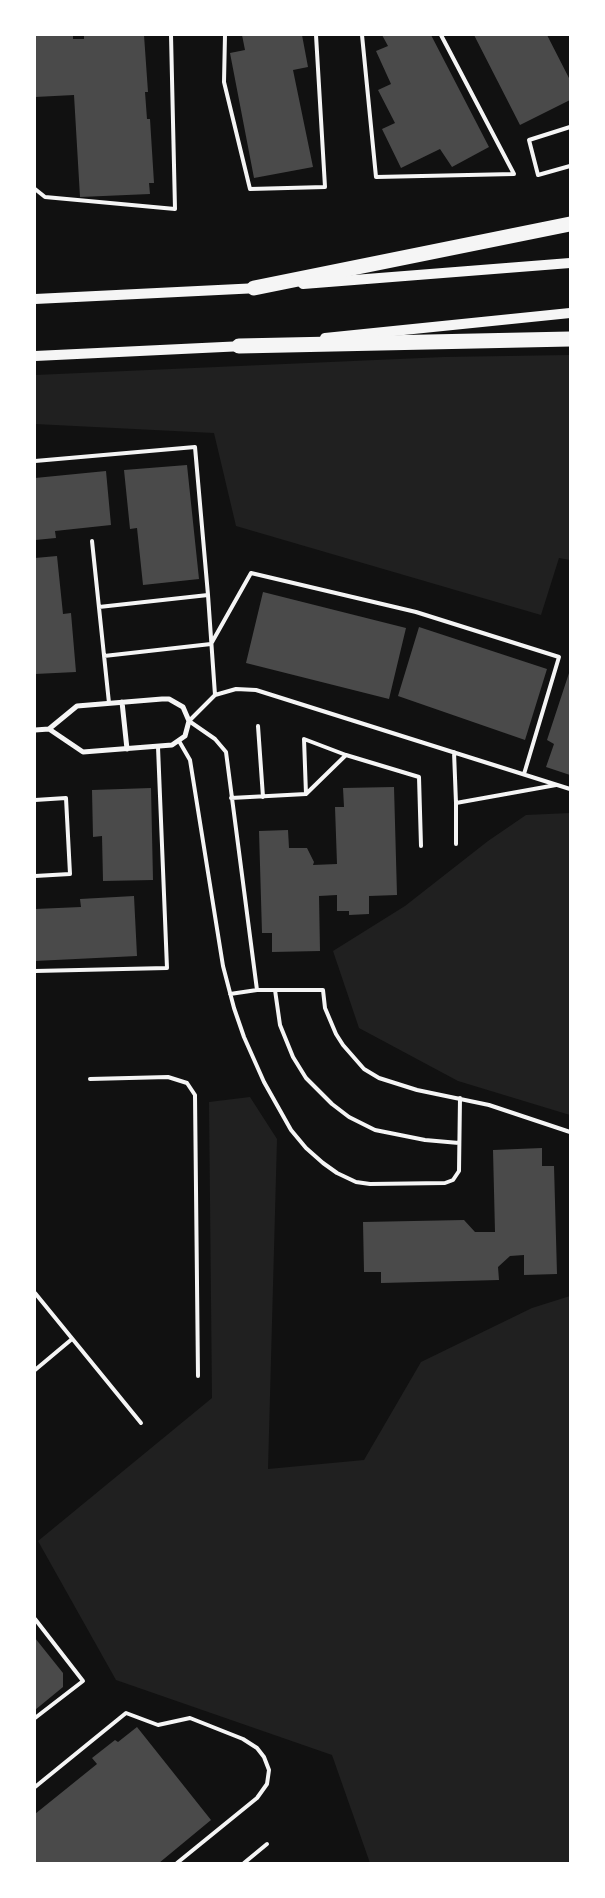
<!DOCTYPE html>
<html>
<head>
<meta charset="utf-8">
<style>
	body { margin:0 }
	#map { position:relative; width:605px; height:1898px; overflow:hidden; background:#111; font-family:Inter,sans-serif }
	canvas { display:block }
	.frame { position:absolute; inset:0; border:36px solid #fff; pointer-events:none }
</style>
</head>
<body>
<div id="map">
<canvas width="605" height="1898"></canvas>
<div class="frame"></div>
</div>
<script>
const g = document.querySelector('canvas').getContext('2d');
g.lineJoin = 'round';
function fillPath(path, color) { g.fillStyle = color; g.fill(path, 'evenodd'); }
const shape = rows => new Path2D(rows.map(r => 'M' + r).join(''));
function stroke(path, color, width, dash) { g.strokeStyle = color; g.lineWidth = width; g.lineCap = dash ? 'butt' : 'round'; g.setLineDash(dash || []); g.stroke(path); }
fillPath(shape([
	[570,355,570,560,559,558,541,615,236,526,214,433,35,424,35,375,444,357],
	[570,813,570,1115,458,1081,359,1028,333,951,405,906,488,841,526,815],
	[250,1097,277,1139,268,1469,364,1460,421,1362,532,1308,570,1296,570,1863,370,1863,332,1755,116,1680,38,1541,212,1398,209,1102]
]), '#202020');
fillPath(shape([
	[35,35,73,35,73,39,84,39,84,36,101,35,144,35,148,92,145,92,147,119,150,119,154,183,149,183,150,194,80,197,74,95,35,97],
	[242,35,302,35,308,67,293,70,313,167,254,178,230,53,245,50],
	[382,35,431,35,489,147,452,167,440,149,401,168,382,129,395,123,378,90,391,84,376,51,388,46],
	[474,35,547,35,570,80,570,100,520,125],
	[187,465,199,579,143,585,137,528,130,529,124,470],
	[106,471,111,525,55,531,56,538,35,540,35,478],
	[57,556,63,614,71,613,76,672,35,674,35,558],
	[263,592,406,628,389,699,246,663],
	[419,627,547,669,525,740,398,696],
	[570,670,570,775,546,767,554,744,547,740],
	[394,787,397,895,369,896,369,914,349,915,349,911,337,911,337,895,319,896,320,951,272,952,272,933,262,933,259,831,288,830,289,848,307,848,314,862,313,865,337,864,335,807,344,807,343,788],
	[151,788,153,880,103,881,102,836,93,837,92,790],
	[134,896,137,956,35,961,35,909,81,907,80,899],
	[542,1148,542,1166,554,1166,557,1274,524,1275,524,1255,510,1256,498,1267,499,1280,381,1283,381,1272,364,1272,363,1222,464,1220,475,1232,495,1232,493,1150],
	[35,1638,63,1673,63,1687,35,1710],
	[137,1727,211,1820,159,1863,35,1863,35,1814,97,1764,92,1758,115,1740,118,1742]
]), '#4a4a4a');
stroke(shape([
	[225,35,224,82,250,189,325,187,316,35],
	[362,35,376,177,514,174,441,35],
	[570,127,529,140,538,175,570,166],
	[35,189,45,197,175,209,171,35],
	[35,461,195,447,208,595,215,695,189,721,215,739,226,752,257,990],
	[92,541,109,703],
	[99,607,208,595],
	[104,656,211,644,251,573,416,612,559,657,524,774],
	[215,695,236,689,256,690,570,789],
	[258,726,263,797],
	[179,741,190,760,223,966,234,1008,244,1037,264,1082,291,1130,306,1148,323,1163,337,1173,356,1182,370,1184,445,1183,453,1180,459,1171,460,1098],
	[454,752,456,803,556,785],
	[306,794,304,739,346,755],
	[231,798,306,794,346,755,419,777,421,846],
	[35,800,66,798,70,874,35,876],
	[456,844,456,803],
	[35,971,167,968,158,747],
	[275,990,280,1025,293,1057,306,1078,332,1104,349,1117,375,1130,425,1140,459,1143],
	[230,994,257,990,323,990,325,1008,336,1034,343,1045,364,1069,379,1078,417,1090,489,1105,570,1132],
	[90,1079,168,1077,187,1083,195,1095,198,1376],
	[35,1293,141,1423],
	[35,1370,72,1339],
	[35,1619,83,1681,35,1718],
	[35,1787,126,1713,158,1725,190,1718,243,1739,257,1748,264,1757,269,1770,267,1784,257,1798,177,1863],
	[244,1863,267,1844]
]), '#f5f5f5', 4);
stroke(shape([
	[122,702,127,749],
	[35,730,49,729,77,706,162,699,169,699,183,707,189,721,185,736,172,745,83,752,49,729]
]), '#f5f5f5', 5);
stroke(shape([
	[303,284,570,263],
	[35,299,259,288],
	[325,338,570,313],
	[35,356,244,346]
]), '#f5f5f5', 10);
stroke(shape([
	[254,288,570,224],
	[239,346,570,339]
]), '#f5f5f5', 15);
</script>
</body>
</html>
